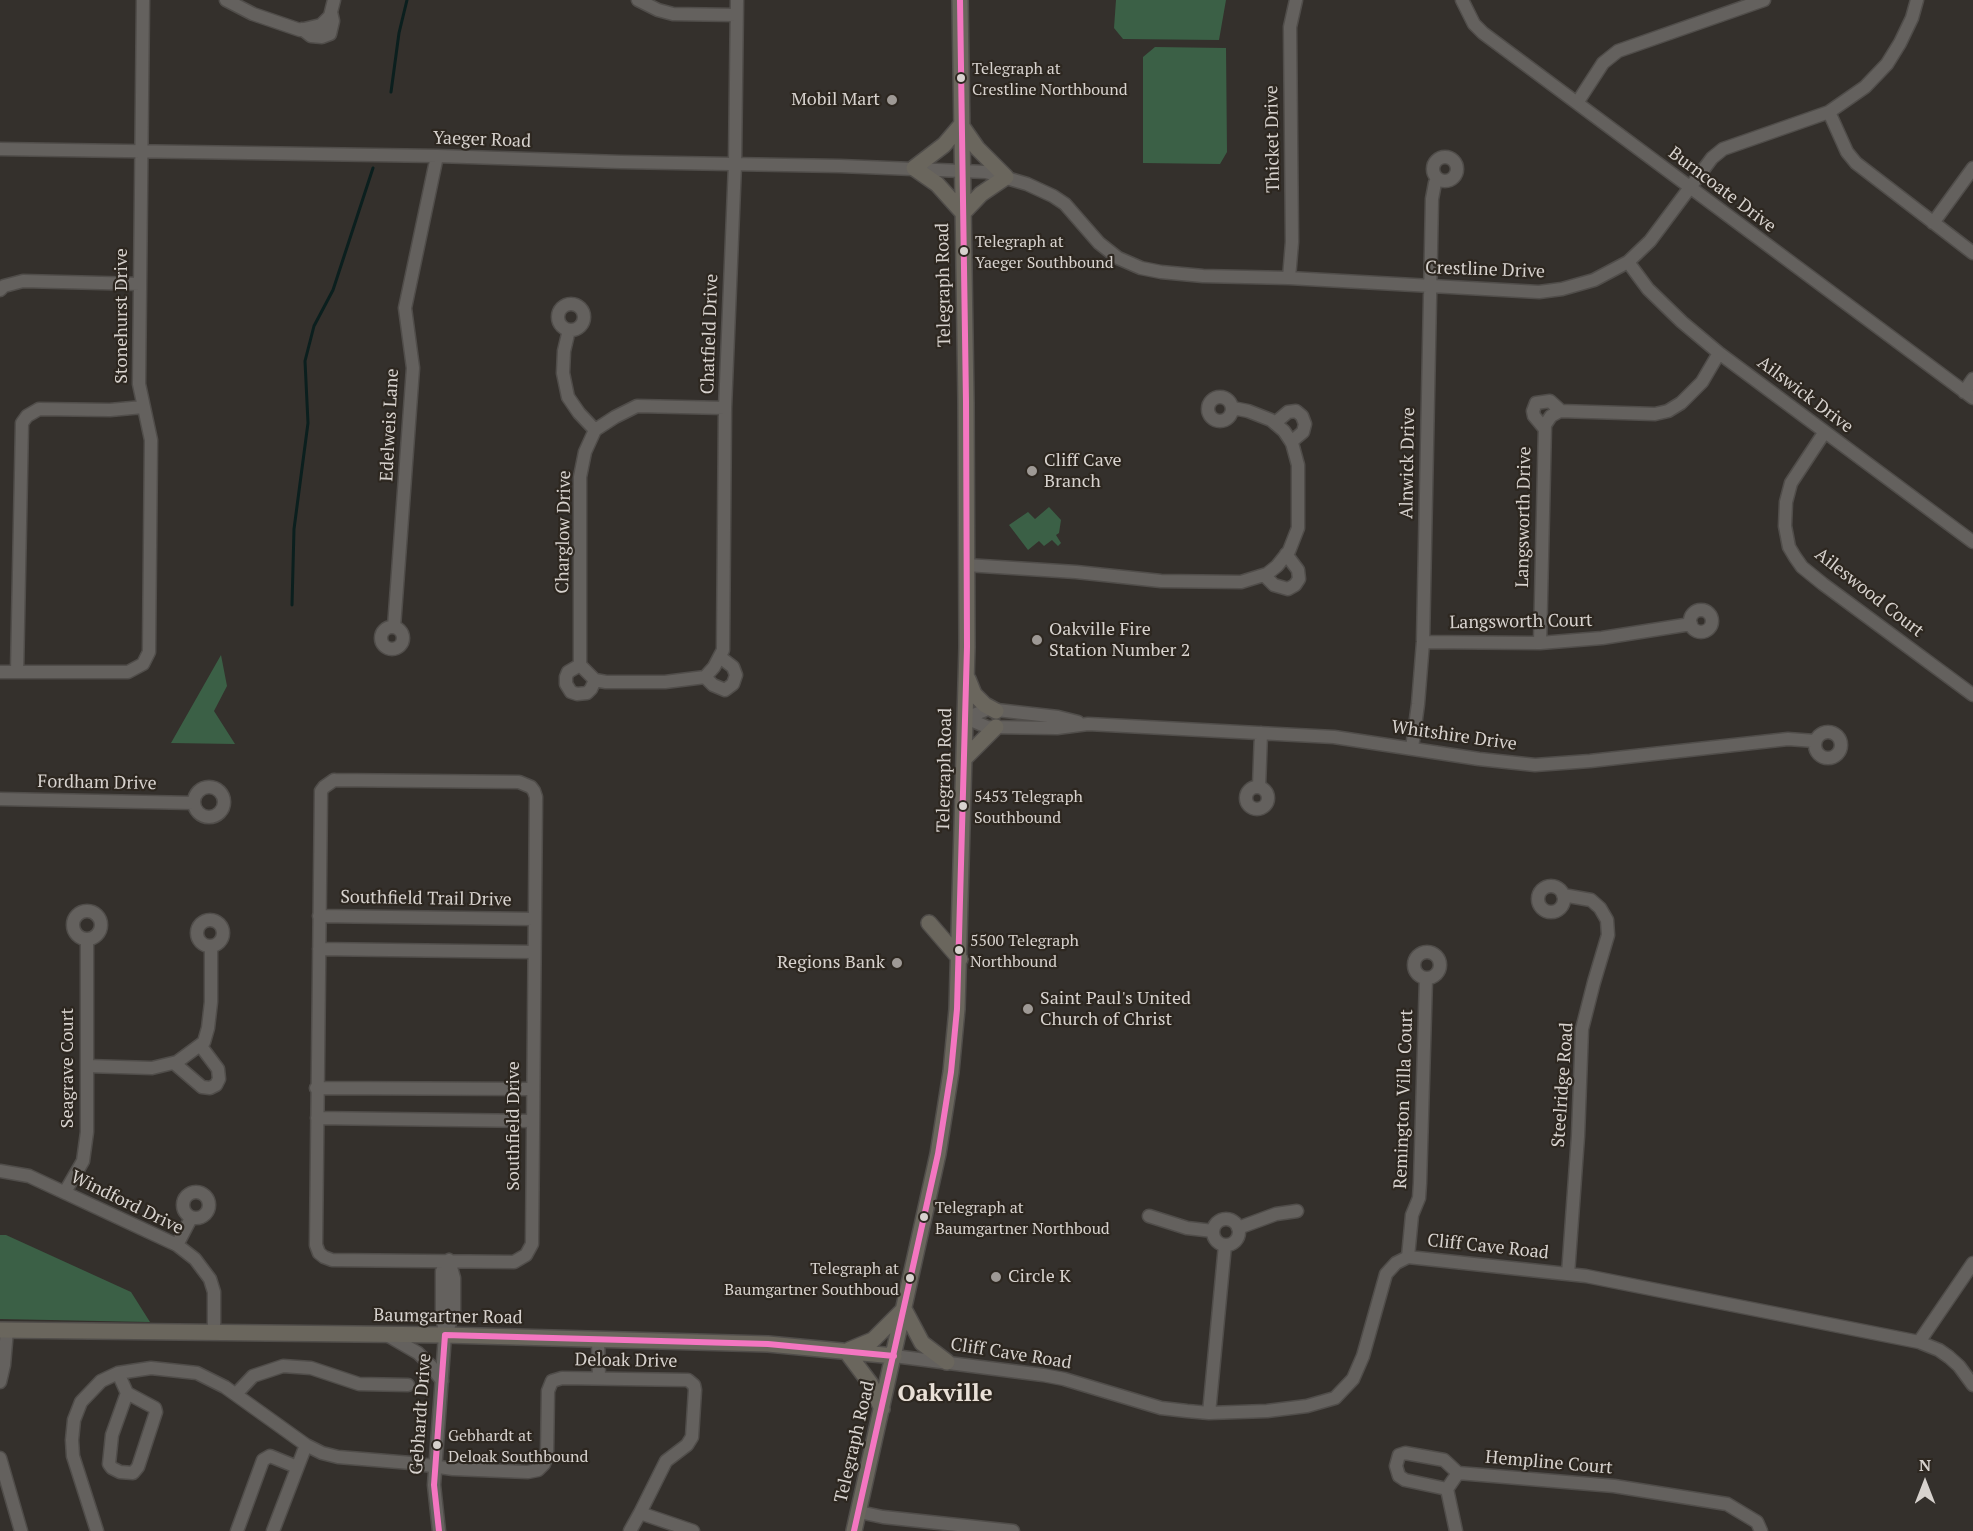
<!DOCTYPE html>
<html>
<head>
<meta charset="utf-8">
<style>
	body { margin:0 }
	#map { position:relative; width:1973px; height:1531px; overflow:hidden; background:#34302c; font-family:"PT Serif",serif }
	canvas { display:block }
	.north { position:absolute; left:1895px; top:1453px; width:60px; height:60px; -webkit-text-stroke:4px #2d2720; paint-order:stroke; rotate:0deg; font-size:16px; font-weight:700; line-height:24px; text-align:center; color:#d7d2ce }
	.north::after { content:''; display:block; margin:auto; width:21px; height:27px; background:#d7d2ce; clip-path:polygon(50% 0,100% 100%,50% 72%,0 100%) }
</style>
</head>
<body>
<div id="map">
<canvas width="1973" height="1531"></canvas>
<div class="north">N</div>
</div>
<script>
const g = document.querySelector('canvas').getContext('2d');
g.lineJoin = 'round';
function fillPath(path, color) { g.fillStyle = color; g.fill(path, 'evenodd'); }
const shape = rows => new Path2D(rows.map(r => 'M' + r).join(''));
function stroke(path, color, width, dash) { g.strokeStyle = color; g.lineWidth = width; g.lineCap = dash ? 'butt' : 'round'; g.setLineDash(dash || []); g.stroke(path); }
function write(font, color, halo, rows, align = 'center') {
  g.font = font + ' "PT Serif",serif'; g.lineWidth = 4.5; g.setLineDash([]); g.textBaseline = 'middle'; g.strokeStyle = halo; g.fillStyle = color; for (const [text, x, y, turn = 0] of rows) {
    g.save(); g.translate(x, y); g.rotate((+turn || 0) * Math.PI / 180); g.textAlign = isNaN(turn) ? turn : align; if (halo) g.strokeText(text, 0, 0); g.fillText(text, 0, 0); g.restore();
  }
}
fillPath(shape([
	[1116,0,1226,0,1219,40,1123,39,1114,28],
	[1155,47,1226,48,1227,152,1220,164,1143,163,1143,57],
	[1049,507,1061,520,1059,533,1056,535,1061,543,1058,546,1052,540,1044,546,1039,541,1028,550,1009,525,1028,512,1035,519],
	[221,655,227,686,214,711,235,744,171,743],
	[0,1235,6,1235,131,1292,150,1322,0,1319]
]), '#3b6046');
stroke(shape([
	[391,92,399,33,407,0],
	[292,605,294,529,308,423,305,361,314,326,333,290,373,168]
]), '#0b1f1e', 3);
const minor = shape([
	[226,0,253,14,300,30,321,25,330,16,334,0],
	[638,0,658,10,673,14,736,15],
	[1462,0,1474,24,1483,33,1973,398],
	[302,29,311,36,322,37,330,34,333,21,331,12],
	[1577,103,1603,63,1618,51,1764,0],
	[1829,112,1847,152,1856,163,1973,253],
	[0,149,437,156,621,162,840,166,986,172,1027,184,1053,196,1065,204,1099,243,1118,258,1141,268,1161,272,1203,276,1289,278,1539,292,1562,289,1594,280,1628,262,1650,241,1712,158,1723,149,1829,112,1865,87,1887,64,1900,43,1912,18,1917,0],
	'1433 169a12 12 0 1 1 24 0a12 12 0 1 1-24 0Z',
	[1933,223,1973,168],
	[1628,262,1648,289,1682,322,1719,353,1973,542],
	[1289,278,1292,242,1290,27,1296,0],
	[0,290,4,286,23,281,140,284],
	'558 317a13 13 0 1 1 26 0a13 13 0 1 1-26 0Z',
	[569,330,564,351,563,373,568,397,579,413,595,430],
	[1964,392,1973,379],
	'1208 409a12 12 0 1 1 24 0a12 12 0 1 1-24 0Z',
	[725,408,637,406,615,417,595,430,585,452,580,477,580,665,595,680,606,682,665,682,705,677,714,667,723,650,725,408,735,164,737,0],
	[1275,423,1288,412,1296,411,1302,416,1305,424,1303,432,1291,442],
	[1544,428,1534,416,1533,411,1536,403,1550,401,1561,411],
	[1824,433,1791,483,1786,502,1785,526,1789,547,1795,557,1802,567,1823,584,1973,695],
	[966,565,1076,572,1161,581,1241,582,1267,574,1277,566,1289,551,1298,528,1298,465,1292,443,1284,431,1271,420,1248,411,1233,408],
	[1264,575,1274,585,1288,589,1295,585,1299,579,1298,570,1286,554],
	'1690 621a11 11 0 1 1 22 0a11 11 0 1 1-22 0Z',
	'381 638a11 11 0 1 1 22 0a11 11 0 1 1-22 0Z',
	[394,627,413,368,405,308,437,156],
	[1423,642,1540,643,1602,638,1691,624],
	[1540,643,1545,425,1551,416,1560,411,1655,414,1668,411,1681,403,1702,382,1719,353],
	[580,665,568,672,566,677,566,684,571,692,577,694,587,693,591,689,595,680],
	[0,672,128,672,143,664,149,652,151,440,139,384,143,0],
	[17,672,22,423,27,416,39,409,110,410,143,407],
	[705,677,713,685,725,690,733,684,736,675,733,667,720,657],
	[966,718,987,727,1057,728,1088,724,1334,737,1479,759,1535,765,1590,761,1788,739,1815,741],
	[966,718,988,709,1058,717,1078,722],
	'1815 745a13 13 0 1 1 26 0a13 13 0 1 1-26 0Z',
	[1412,748,1418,704,1423,642,1432,199,1435,183,1438,179],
	[334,780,519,782,531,787,534,791,536,797,532,1244,526,1255,514,1262,332,1260,324,1257,319,1253,316,1245,321,791,324,787,334,780],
	'1246 798a11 11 0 1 1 22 0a11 11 0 1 1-22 0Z',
	[1259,787,1261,733],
	'194 802a15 15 0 1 1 30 0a15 15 0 1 1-30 0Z',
	[0,799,194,803],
	'1538 899a13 13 0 1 1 26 0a13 13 0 1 1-26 0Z',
	[1563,895,1591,900,1600,908,1607,920,1608,935,1594,982,1582,1029,1578,1136,1568,1274],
	'73 925a14 14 0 1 1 28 0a14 14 0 1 1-28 0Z',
	[319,916,534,919],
	'197 933a13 13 0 1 1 26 0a13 13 0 1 1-26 0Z',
	[319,949,533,952],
	'1414 965a13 13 0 1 1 26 0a13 13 0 1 1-26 0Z',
	[174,1063,202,1087,210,1088,216,1085,219,1079,218,1069,200,1045],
	[87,1066,152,1068,177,1062,200,1045,204,1042,208,1028,211,1002,211,946],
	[316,1088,532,1089],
	[317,1118,532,1121],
	[0,1171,29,1176,177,1245,195,1259,210,1279,214,1292,214,1333],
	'183 1205a13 13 0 1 1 26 0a13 13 0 1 1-26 0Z',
	[65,1192,83,1161,87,1132,87,939],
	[1149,1216,1187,1228,1213,1231],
	'1213 1232a13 13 0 1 1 26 0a13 13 0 1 1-26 0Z',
	[1238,1228,1276,1214,1297,1211],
	[177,1245,191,1218],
	[1408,1257,1412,1215,1419,1198,1420,1183,1426,978],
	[446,1334,454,1312,454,1278,449,1260],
	[387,1335,418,1353,431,1366,442,1381],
	[598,1340,599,1378],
	[1919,1342,1973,1263],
	[894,1356,1043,1375,1064,1379,1161,1408,1187,1411,1209,1413,1267,1411,1307,1406,1335,1398,1353,1379,1363,1356,1386,1274,1396,1263,1408,1257,1586,1276,1919,1342,1939,1350,1949,1357,1959,1366,1973,1385],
	[118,1373,127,1393,112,1435,109,1464,112,1468,120,1472,133,1473,138,1467,156,1412,155,1408,127,1393],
	[0,1382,4,1365,7,1330],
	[236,1394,253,1376,283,1366,311,1368,359,1384,408,1385],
	[1209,1413,1225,1245],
	[0,1458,21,1531],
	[1447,1489,1405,1480,1399,1476,1396,1466,1399,1455,1405,1453,1444,1460,1458,1473,1614,1486,1727,1504,1757,1522,1761,1531],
	[859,1512,883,1517,1013,1531],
	[97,1531,73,1456,72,1440,74,1420,81,1402,101,1381,118,1373,151,1368,197,1373,225,1387,306,1445,322,1453,338,1457,411,1463,453,1469,528,1472,538,1470,544,1464,547,1455,548,1391,552,1381,562,1378,688,1380,694,1385,695,1390,692,1437,687,1445,666,1461,640,1513,693,1531],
	[237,1531,263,1460,270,1456,297,1467],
	[273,1531,306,1445],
	[439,1531,434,1485,445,1335,442,1312,442,1271,449,1260],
	[630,1531,640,1513],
	[1456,1531,1447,1489,1458,1473]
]);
const major = shape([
	[961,125,944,145,914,168,937,184,963,213],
	[961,125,977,148,1006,177,981,194,963,213],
	[968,679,974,694,985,705,996,711],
	[965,758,996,727],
	[929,923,960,959],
	[904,1309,922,1343,947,1362],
	[0,1330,445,1335,768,1344,894,1356],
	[849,1350,873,1340,903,1310],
	[846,1351,870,1383,882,1409],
	[854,1531,938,1154,951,1072,957,1009,967,647,966,402,960,0]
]);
stroke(minor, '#504d4a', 15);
stroke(major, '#504d4a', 18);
stroke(minor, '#64615e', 12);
stroke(major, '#6a665d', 15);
stroke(shape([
	[439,1531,434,1485,445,1335,768,1344,894,1356],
	[854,1531,938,1154,951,1072,957,1009,967,647,966,402,960,0]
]), '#f476c1', 6);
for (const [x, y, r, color] of [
	[961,78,5,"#d7d2ce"],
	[892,100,6,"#9e9995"],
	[964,251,5,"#d7d2ce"],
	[1032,471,6,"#9e9995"],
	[1037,640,6,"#9e9995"],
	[963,806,5,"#d7d2ce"],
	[959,950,5,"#d7d2ce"],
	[897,963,6,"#9e9995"],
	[1028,1009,6,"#9e9995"],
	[924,1217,5,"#d7d2ce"],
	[996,1277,6,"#9e9995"],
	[910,1278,5,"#d7d2ce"],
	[437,1445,5,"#d7d2ce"]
]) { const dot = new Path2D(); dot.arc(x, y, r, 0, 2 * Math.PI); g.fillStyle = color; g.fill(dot); stroke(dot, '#2d2720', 2); }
write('16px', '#d7d2ce', '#2d2720', [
	["Telegraph at",972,69],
	["Crestline Northbound",972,90],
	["Telegraph at",975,242],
	["Yaeger Southbound",975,263],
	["5453 Telegraph",974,797],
	["Southbound",974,818],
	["5500 Telegraph",970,941],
	["Northbound",970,962],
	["Telegraph at",935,1208],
	["Baumgartner Northboud",935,1229],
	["Telegraph at",899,1269,"right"],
	["Baumgartner Southboud",899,1290,"right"],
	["Gebhardt at",448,1436],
	["Deloak Southbound",448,1457]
], 'left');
write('18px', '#d7d2ce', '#2d2720', [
	["Mobil Mart",880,100,"right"],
	["Cliff Cave",1044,461],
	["Branch",1044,482],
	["Oakville Fire",1049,630],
	["Station Number 2",1049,651],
	["Regions Bank",885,963,"right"],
	["Saint Paul's United",1040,999],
	["Church of Christ",1040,1020],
	["Circle K",1008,1277]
], 'left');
write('18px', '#d7d2ce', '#2d2720', [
	["Thicket Drive",1273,139,-91],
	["Yaeger Road",482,140,2],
	["Burncoate Drive",1722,190,37],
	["Crestline Drive",1485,270,2],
	["Telegraph Road",944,285,-91],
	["Stonehurst Drive",122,316,-90],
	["Chatfield Drive",710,334,-88],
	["Ailswick Drive",1805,395,37],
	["Edelweis Lane",390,425,-87],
	["Alnwick Drive",1408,463,-89],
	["Langsworth Drive",1524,517,-89],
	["Charglow Drive",564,532,-89],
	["Aileswood Court",1869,593,38],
	["Langsworth Court",1521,622,-1],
	["Whitshire Drive",1454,736,8],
	["Telegraph Road",945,770,-89],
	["Fordham Drive",97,783,1],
	["Southfield Trail Drive",426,899,1],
	["Seagrave Court",68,1068,-90],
	["Steelridge Road",1563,1085,-86],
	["Remington Villa Court",1404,1099,-88],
	["Southfield Drive",514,1126,-90],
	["Windford Drive",127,1203,26],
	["Cliff Cave Road",1488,1247,6],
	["Baumgartner Road",448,1317,1],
	["Cliff Cave Road",1011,1354,9],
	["Deloak Drive",626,1361,1],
	["Gebhardt Drive",421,1414,-86],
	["Telegraph Road",855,1442,-77],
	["Hempline Court",1549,1463,5]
]);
write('bold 24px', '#e9e0d7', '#2d2720', [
	["Oakville",945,1394]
]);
</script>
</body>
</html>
